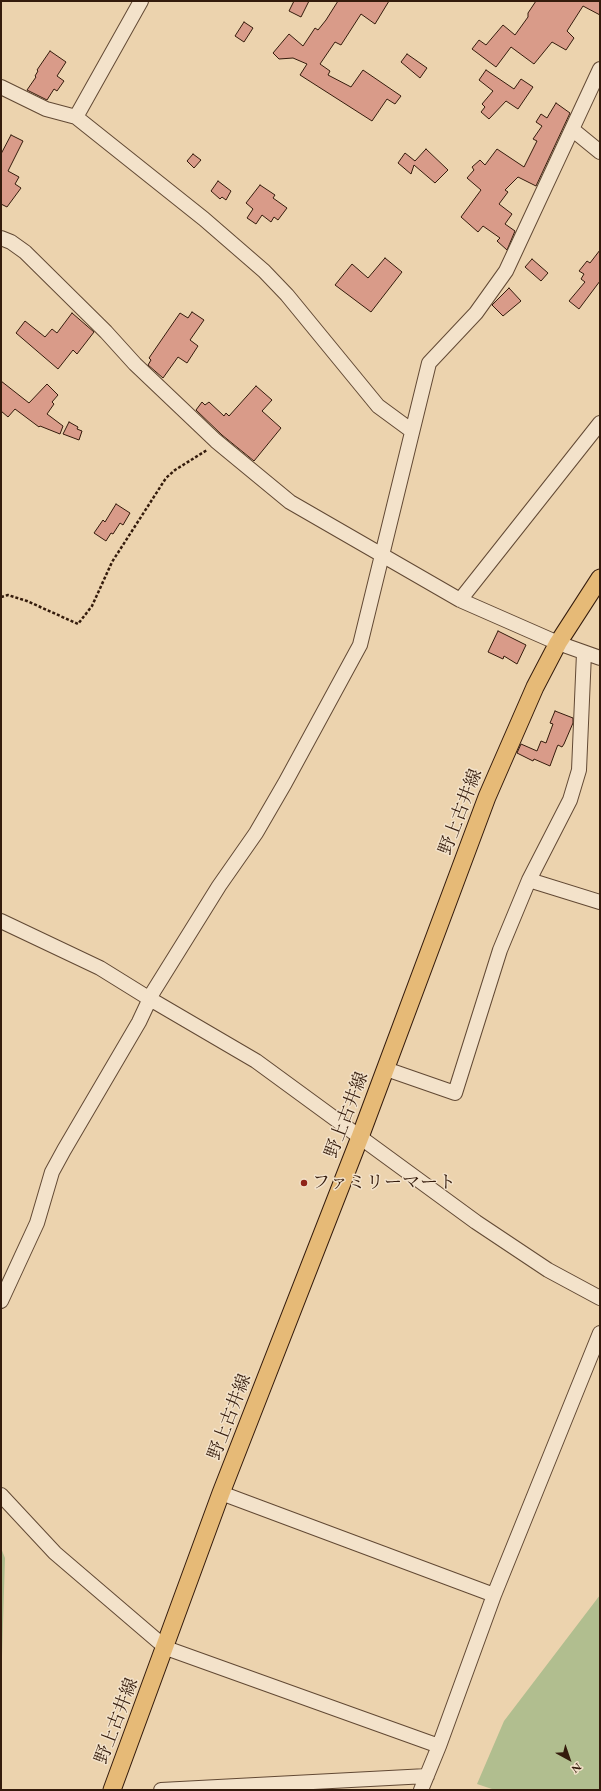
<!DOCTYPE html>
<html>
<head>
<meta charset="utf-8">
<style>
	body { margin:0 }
	#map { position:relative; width:601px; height:1791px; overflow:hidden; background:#ecd3ae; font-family:"EB Garamond",serif }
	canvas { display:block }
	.frame { position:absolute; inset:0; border:2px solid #341b0c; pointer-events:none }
	.north { position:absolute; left:549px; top:1739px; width:40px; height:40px; -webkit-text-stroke:3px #f3e2ca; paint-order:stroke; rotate:140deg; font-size:11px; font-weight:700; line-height:16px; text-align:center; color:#341b0c }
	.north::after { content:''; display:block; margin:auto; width:14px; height:18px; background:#341b0c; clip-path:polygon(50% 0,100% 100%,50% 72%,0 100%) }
</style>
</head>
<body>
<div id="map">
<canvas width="601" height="1791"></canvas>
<div class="frame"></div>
<div class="north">N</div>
</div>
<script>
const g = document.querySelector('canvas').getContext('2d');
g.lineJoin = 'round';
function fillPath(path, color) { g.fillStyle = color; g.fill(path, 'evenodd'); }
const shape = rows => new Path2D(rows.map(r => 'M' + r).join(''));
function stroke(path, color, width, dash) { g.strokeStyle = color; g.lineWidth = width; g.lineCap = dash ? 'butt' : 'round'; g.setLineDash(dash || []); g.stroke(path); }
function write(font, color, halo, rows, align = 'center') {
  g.font = font + ' "EB Garamond","Noto Serif JP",serif'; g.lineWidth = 3; g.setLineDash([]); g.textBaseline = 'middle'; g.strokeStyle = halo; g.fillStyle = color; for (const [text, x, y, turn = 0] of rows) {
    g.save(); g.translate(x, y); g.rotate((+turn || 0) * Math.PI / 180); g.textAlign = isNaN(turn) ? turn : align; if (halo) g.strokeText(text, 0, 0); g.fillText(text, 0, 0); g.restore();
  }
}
fillPath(shape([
	[1,1548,5,1558,1,1689],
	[600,1595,600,1790,495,1790,477,1784,504,1721]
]), '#b1be8f');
const building = shape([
	[294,1,309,1,301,17,289,11,294,1],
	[338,1,389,1,375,24,361,14,341,45,335,42,320,64,330,71,328,75,351,87,363,70,401,96,395,104,387,99,372,121,300,75,307,64,293,58,279,59,273,53,289,34,303,46,315,28,318,30,326,20,338,1],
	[536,1,600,1,600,15,583,6,567,31,574,38,566,50,552,42,534,64,511,47,496,67,472,49,479,40,486,45,503,25,515,35,528,17,528,13,536,1],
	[244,22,253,28,244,42,235,36,244,22],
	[50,51,66,62,57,76,64,81,57,91,54,89,47,100,27,90,36,77,35,76,38,71,37,70,50,51],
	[407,54,427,68,420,78,401,62,407,54],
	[486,70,514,89,521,79,533,87,518,109,506,101,489,119,481,112,485,107,482,104,493,91,479,80,486,70],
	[556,103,570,113,536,186,518,177,505,190,508,192,499,204,512,214,505,224,515,231,507,250,497,241,500,238,483,226,478,232,461,217,481,190,467,178,474,170,472,167,480,160,485,165,497,149,524,167,537,141,533,139,542,126,536,122,541,114,547,118,556,103],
	[11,135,23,141,8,171,19,177,15,184,21,188,7,207,1,204,1,154,11,135],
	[426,149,448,170,435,183,414,165,411,174,398,163,405,153,415,161,426,149],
	[193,154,201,160,194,168,187,161,193,154],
	[218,181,231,191,226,200,222,197,220,199,211,191,218,181],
	[260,185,275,195,273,198,287,208,278,220,274,217,271,222,262,215,256,224,247,218,253,209,246,203,260,185],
	[600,250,600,281,579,309,569,301,585,282,581,279,584,274,579,271,587,261,590,263,600,250],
	[385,258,402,272,371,312,335,285,352,264,368,278,385,258],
	[532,259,548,273,541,281,525,267,532,259],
	[509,288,521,301,503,316,492,305,509,288],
	[192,312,204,320,190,340,198,346,187,363,178,357,163,378,148,365,151,360,149,358,180,313,188,318,192,312],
	[72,313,94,332,77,354,73,350,58,369,16,333,25,321,45,337,52,329,57,333,72,313],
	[1,381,29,403,47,384,58,395,52,402,54,404,47,414,63,426,60,434,40,426,39,427,15,409,8,417,1,411,1,381],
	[256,386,272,400,262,411,281,428,254,461,222,435,196,410,202,402,205,405,209,402,224,416,226,413,229,416,256,386],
	[69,422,78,427,77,429,82,431,79,440,63,434,69,422],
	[116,504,130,513,123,525,120,523,113,534,111,533,106,541,94,533,103,520,105,522,116,504],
	[498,631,526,645,517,664,504,656,503,659,488,652,498,631],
	[555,711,573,718,573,723,564,744,562,747,558,745,557,747,550,766,534,759,533,761,517,753,521,744,537,751,541,741,546,743,553,724,550,723,555,711]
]);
fillPath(building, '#d99b89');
stroke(building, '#341b0c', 1);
const minor = shape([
	[1,87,46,109,76,117,204,219,264,271,287,295,378,406,412,431],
	[76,117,141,1],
	[573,130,600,152],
	[1,238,11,242,25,252,106,332,135,364,216,441,290,502,460,600,558,643,600,658],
	[460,600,600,423],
	[529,880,600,902],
	[1,921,100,968,150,999,256,1061,476,1222,548,1270,600,1298],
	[386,1069,455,1093,500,950,529,880,570,800,579,770,584,653],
	[1,1301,37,1223,52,1172,64,1150,139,1022,153,992,219,886,256,833,285,783,360,645,429,363,476,313,506,271,600,69],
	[221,1493,494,1595],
	[1,1495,55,1553,166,1648,439,1746],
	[161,1790,427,1776],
	[421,1790,439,1746,494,1595,600,1333]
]);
const major = shape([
	[112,1790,221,1493,360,1137,487,797,535,687,558,643,600,578]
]);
stroke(minor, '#624934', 16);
stroke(major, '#341b0c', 19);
stroke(shape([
	[1,597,8,595,27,601,78,624,92,606,112,562,166,478,175,470,207,450]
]), '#341b0c', 2.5, [3, 2]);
stroke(minor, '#f3e2ca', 14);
stroke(major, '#e6ba77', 17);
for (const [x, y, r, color] of [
	[304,1183,4,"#8f2418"]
]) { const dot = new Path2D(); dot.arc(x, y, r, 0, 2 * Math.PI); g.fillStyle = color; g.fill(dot); stroke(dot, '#f3e2ca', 1.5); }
write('18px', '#341b0c', '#f3e2ca', [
	["野上古井線",461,812,-69],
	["野上古井線",347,1115,-69],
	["野上古井線",230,1417,-69],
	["野上古井線",117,1721,-69]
]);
write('18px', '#341b0c', '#f3e2ca', [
	["ファミリーマート",312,1183]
], 'left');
</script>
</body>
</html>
